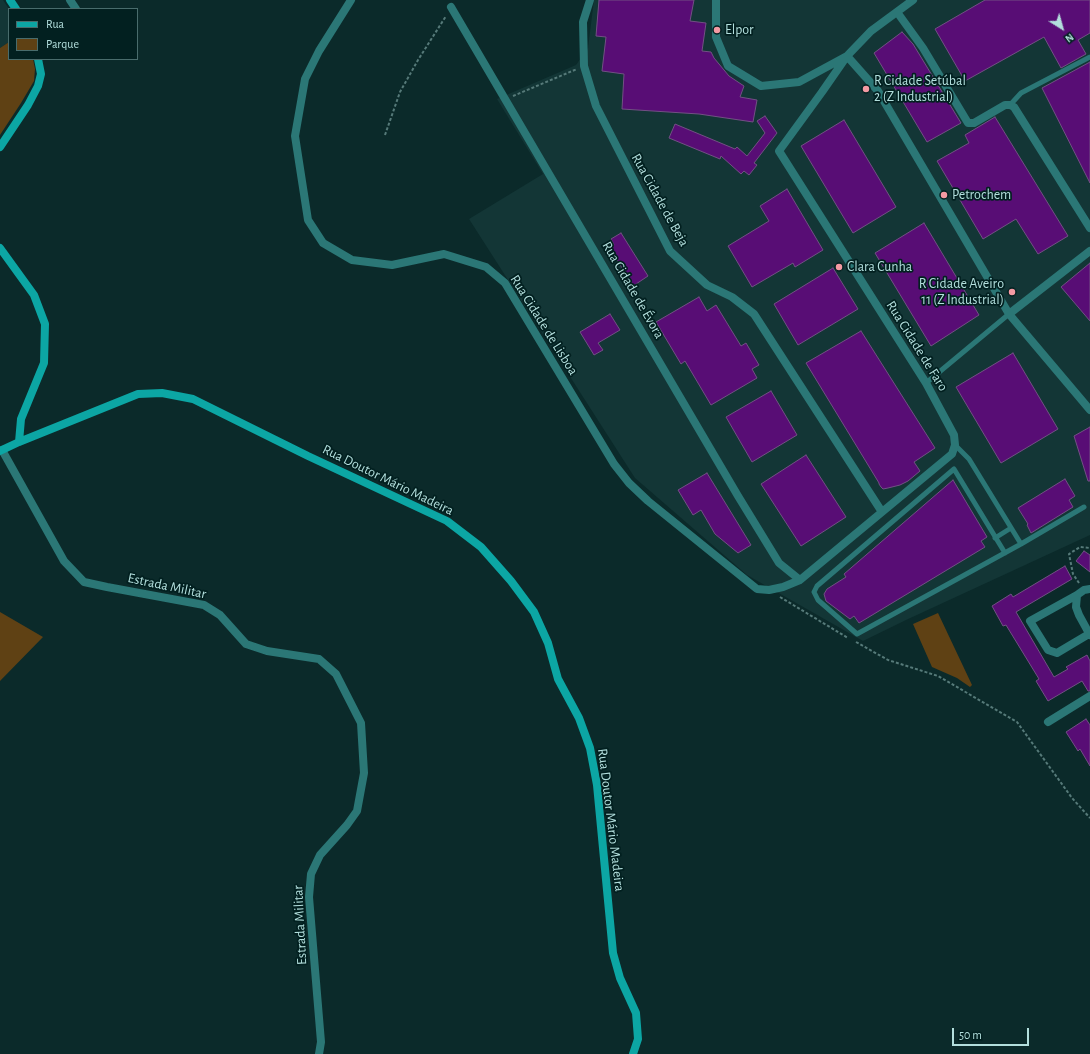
<!DOCTYPE html>
<html>
<head>
<meta charset="utf-8">
<style>
	body { margin:0 }
	#map { position:relative; width:1090px; height:1054px; overflow:hidden; background:#0b2a2a; font-family:"Alegreya Sans",sans-serif }
	canvas { display:block }
	.legend { position:absolute; left:8px; top:8px; width:130px; height:52px; box-sizing:border-box; background:#022020; border:1px solid #496c6c; margin:0; padding:5px 7px; list-style:none; font-size:12px; color:#b3dfdd }
	.legend li { display:flex; align-items:center; gap:8px; height:20px }
	.legend b { width:20px; border:1px solid #496c6c }
	.north { position:absolute; left:1042px; top:8px; width:40px; height:40px; -webkit-text-stroke:3px #022020; paint-order:stroke; rotate:143deg; font-size:11px; font-weight:700; line-height:16px; text-align:center; color:#b3dfdd }
	.north::after { content:''; display:block; margin:auto; width:14px; height:18px; background:#b3dfdd; clip-path:polygon(50% 0,100% 100%,50% 72%,0 100%) }
	.scale { position:absolute; left:952px; top:1028px; width:77px; height:18px; box-sizing:border-box; border:2px solid #b3dfdd; border-top:0; padding-left:5px; font-size:12px; line-height:14px; white-space:nowrap; color:#b3dfdd; -webkit-text-stroke:3px #022020; paint-order:stroke }
</style>
</head>
<body>
<div id="map">
<canvas width="1090" height="1054"></canvas>
<ul class="legend">
<li><b style="height:5px;background:#0ca6a4"></b>Rua</li>
<li><b style="height:11px;background:#5f4114"></b>Parque</li>
</ul>
<div class="north">N</div>
<div class="scale">50 m</div>
</div>
<script>
const g = document.querySelector('canvas').getContext('2d');
g.lineJoin = 'round';
function fillPath(path, color) { g.fillStyle = color; g.fill(path, 'evenodd'); }
const shape = rows => new Path2D(rows.map(r => 'M' + r).join(''));
function stroke(path, color, width, dash) { g.strokeStyle = color; g.lineWidth = width; g.lineCap = dash ? 'butt' : 'round'; g.setLineDash(dash || []); g.stroke(path); }
function write(font, color, halo, rows, align = 'center') {
  g.font = font + ' "Alegreya Sans",sans-serif'; g.lineWidth = 3.5; g.setLineDash([]); g.textBaseline = 'middle'; g.strokeStyle = halo; g.fillStyle = color; for (const [text, x, y, turn = 0] of rows) {
    g.save(); g.translate(x, y); g.rotate((+turn || 0) * Math.PI / 180); g.textAlign = isNaN(turn) ? turn : align; if (halo) g.strokeText(text, 0, 0); g.fillText(text, 0, 0); g.restore();
  }
}
fillPath(shape([
	[0,0,3,0,9,9,9,42,0,48],
	[594,0,1090,0,1090,535,906,620,863,641,747,575,635,478,469,219,543,174,497,99,576,65,588,48]
]), '#133636');
fillPath(shape([
	[9,42,9,59,33,59,35,69,34,81,21,103,0,135,0,48],
	[0,612,43,637,0,681],
	[938,613,972,685,970,687,957,678,932,667,913,624]
]), '#5f4114');
const building = shape([
	[599,0,694,0,690,21,706,23,702,51,711,52,714,58,729,76,744,86,740,97,757,100,753,122,699,114,622,109,624,74,602,71,606,37,596,36,599,0],
	[985,0,1090,0,1090,33,1078,40,1086,54,1061,68,1044,37,965,81,935,29,985,0],
	[902,32,913,44,961,123,927,142,874,53,902,32],
	[1090,62,1090,183,1042,88,1090,62],
	[765,116,777,133,754,163,757,165,749,175,744,171,741,174,721,156,720,159,669,138,675,124,735,149,737,147,747,156,765,133,757,121,765,116],
	[995,117,1068,236,1038,254,1016,219,983,239,937,161,969,143,965,135,995,117],
	[844,120,896,207,853,233,801,146,844,120],
	[787,189,823,250,795,267,793,263,752,287,728,246,769,221,760,206,787,189],
	[924,223,979,315,931,346,875,253,924,223],
	[621,233,648,276,633,286,610,248,614,245,611,239,621,233],
	[1090,263,1090,321,1061,287,1090,263],
	[833,268,858,309,798,345,774,304,833,268],
	[699,297,707,311,716,305,741,346,746,343,759,365,752,369,757,378,711,405,685,361,681,364,656,322,699,297],
	[610,314,620,330,598,343,603,350,594,355,580,332,610,314],
	[861,331,935,448,914,462,920,471,908,481,900,485,888,488,883,489,881,487,879,484,879,483,806,363,861,331],
	[1013,353,1058,429,1001,463,956,387,1013,353],
	[771,391,797,435,752,462,726,417,771,391],
	[1090,427,1090,481,1088,481,1074,436,1090,427],
	[806,455,846,517,801,546,761,484,806,455],
	[707,473,751,545,738,553,715,534,701,510,693,515,678,490,707,473],
	[1065,479,1075,496,1069,500,1073,507,1031,533,1027,525,1028,524,1018,508,1065,479],
	[953,480,987,537,981,541,985,547,859,623,854,616,850,619,826,601,824,594,827,589,846,577,844,574,953,480],
	[1084,551,1090,555,1090,572,1076,561,1084,551],
	[1065,566,1072,579,1016,612,1054,677,1068,669,1066,667,1087,655,1090,661,1090,691,1088,691,1082,681,1048,701,1036,681,1039,679,1006,625,1003,626,992,606,1011,594,1013,597,1065,566],
	[1086,719,1090,725,1090,766,1080,749,1078,751,1066,732,1086,719]
]);
fillPath(building, '#580d75');
stroke(building, '#725084', 1);
stroke(shape([
	[513,96,577,69],
	[385,135,400,92,418,60,446,16],
	[1079,583,1073,574,1069,554,1080,547,1090,548],
	[780,597,848,638],
	[856,642,888,660,938,676,1017,722,1072,798,1090,818]
]), '#567a79', 2, [3, 2]);
stroke(shape([
	[1010,105,1021,93,1090,57],
	[926,383,1009,314],
	[955,445,969,459,1021,544,857,634,818,600,814,592,817,586,954,469,1005,553],
	[995,538,1011,528],
	[1021,544,1084,507]
]), '#2b7776', 5);
stroke(shape([
	[70,0,76,9],
	[351,0,319,51,305,79,295,136,308,220,323,243,352,260,392,265,444,254,486,267,505,283,614,464,629,483,648,501,757,589,769,590,783,587,800,580,952,454,955,445,954,435,926,383,779,151,822,92,847,56],
	[590,0,583,22,584,66,596,106,670,251,707,285,732,297,754,314,882,512],
	[716,0,716,37,728,66,761,86,799,82,847,56,871,31,913,0],
	[451,7,738,496,779,563,800,580],
	[897,12,923,48,968,123,974,123,1005,105,1010,105,1014,107,1090,228],
	[847,56,878,91,1009,314,1090,410],
	[1009,314,1090,251],
	[2,450,64,561,84,582,107,587,204,605,220,615,246,644,267,651,319,659,336,674,361,723,364,773,357,811,347,825,320,855,311,874,309,897,321,1042,319,1054],
	[1090,589,1084,590,1077,595,1076,607,1079,615,1090,635],
	[1077,595,1030,621,1048,650,1057,653,1089,634],
	[1048,722,1090,696]
]), '#2b7776', 8);
stroke(shape([
	[10,0,16,9],
	[0,147,28,105,38,86,41,74,38,59],
	[0,248,34,295,45,324,44,363,21,419,19,442],
	[0,451,19,442,138,394,162,393,193,399,308,456,447,521,481,547,511,581,534,612,548,643,558,679,579,718,590,748,597,785,613,953,620,978,636,1013,638,1039,633,1054]
]), '#0ca6a4', 8);
for (const [x, y, r, color] of [
	[717,30,4,"#f49aa3"],
	[866,89,4,"#f49aa3"],
	[944,195,4,"#f49aa3"],
	[839,267,4,"#f49aa3"],
	[1012,292,4,"#f49aa3"]
]) { const dot = new Path2D(); dot.arc(x, y, r, 0, 2 * Math.PI); g.fillStyle = color; g.fill(dot); stroke(dot, '#022020', 1.5); }
write('14px', '#b3dfdd', '#022020', [
	["Elpor",725,30],
	["R Cidade Setúbal",874,81],
	["2 (Z Industrial)",874,97],
	["Petrochem",952,195],
	["Clara Cunha",847,267],
	["R Cidade Aveiro",1004,284,"right"],
	["11 (Z Industrial)",1004,300,"right"]
], 'left');
write('14px', '#b3dfdd', '#022020', [
	["Rua Cidade de Beja",660,200,61],
	["Rua Cidade de Évora",633,290,60],
	["Rua Cidade de Lisboa",544,325,58],
	["Rua Cidade de Faro",917,346,58],
	["Rua Doutor Mário Madeira",388,480,26],
	["Estrada Militar",167,586,12],
	["Rua Doutor Mário Madeira",611,820,83],
	["Estrada Militar",300,925,-93]
]);
</script>
</body>
</html>
